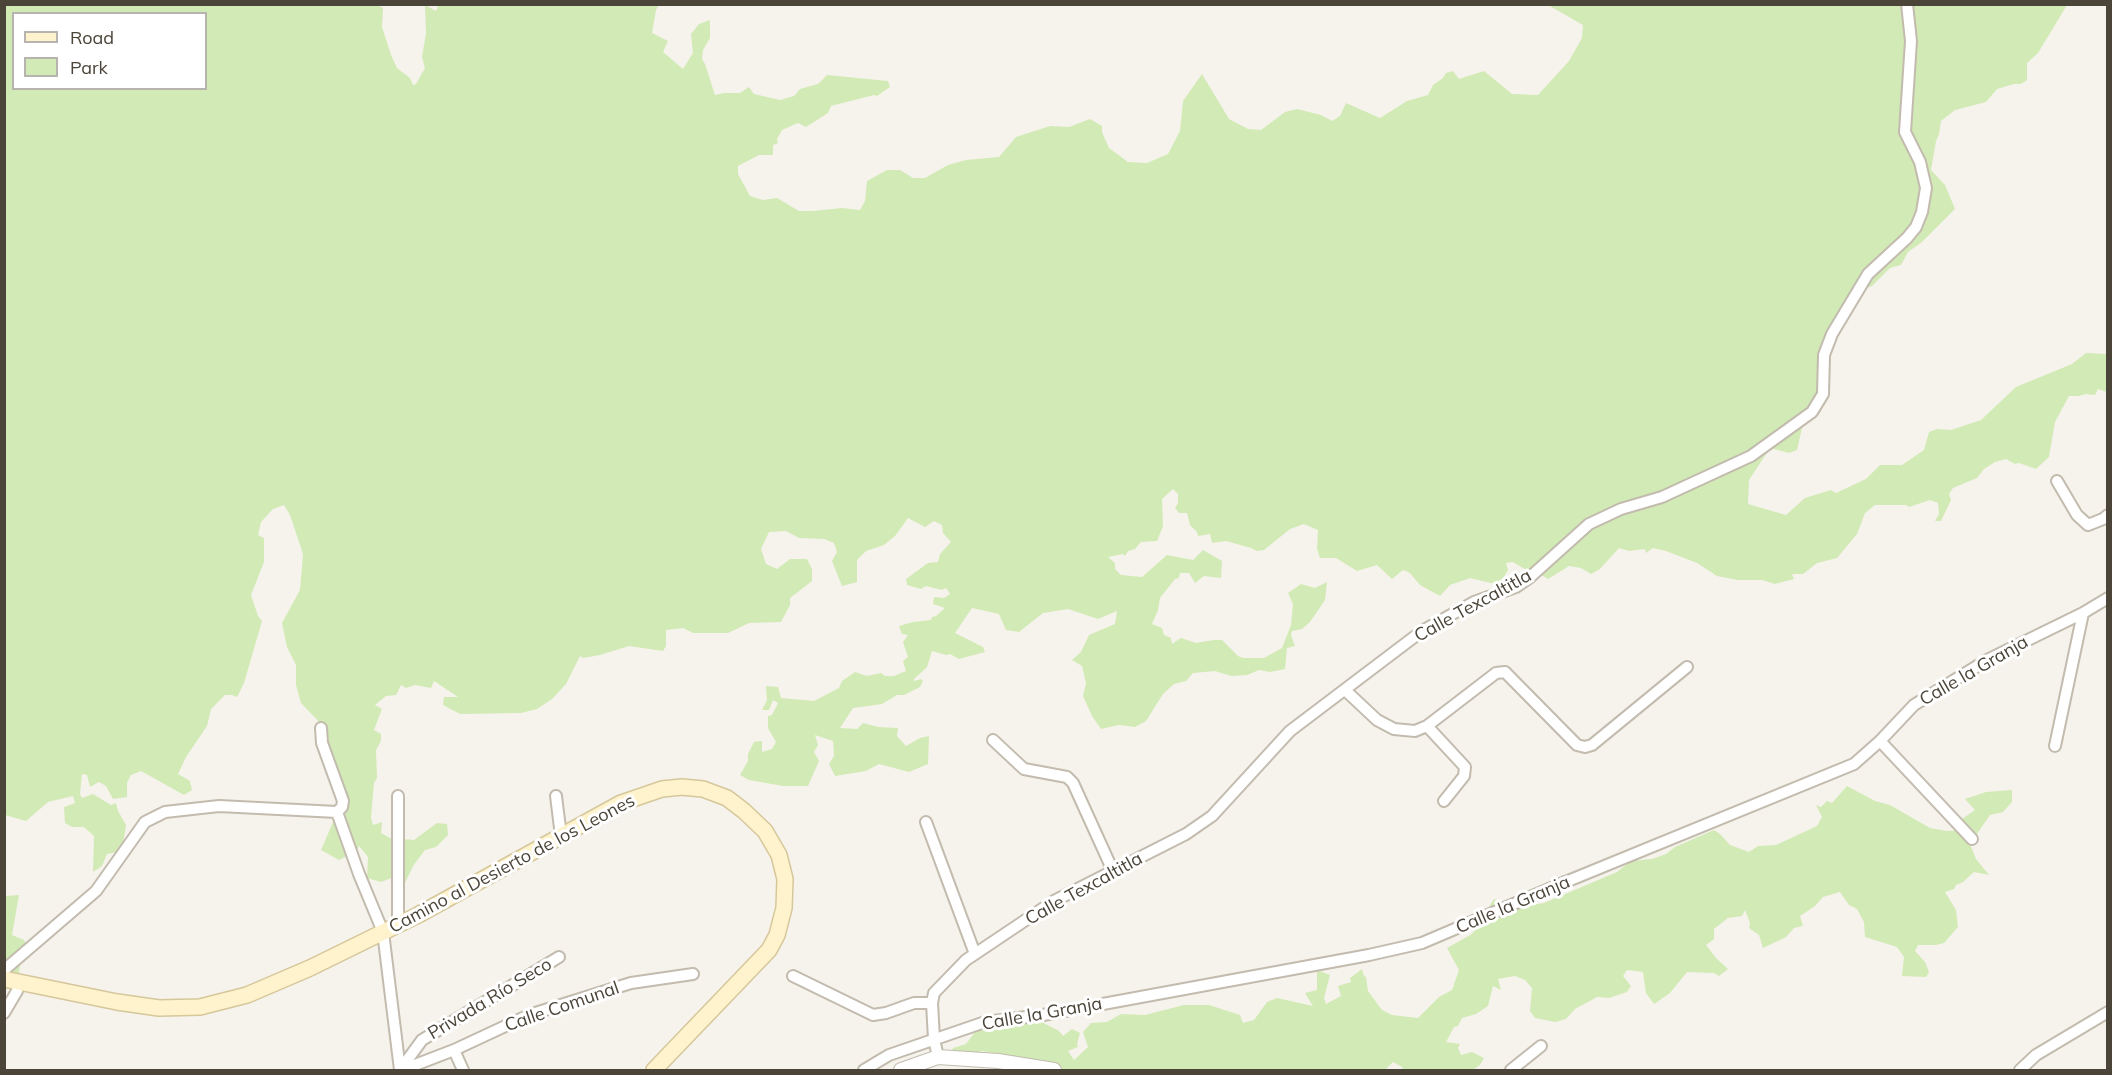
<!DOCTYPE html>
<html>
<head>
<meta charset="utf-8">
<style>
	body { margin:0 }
	#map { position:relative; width:2112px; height:1075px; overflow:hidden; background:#f6f3ec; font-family:Mulish,sans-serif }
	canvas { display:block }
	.frame { position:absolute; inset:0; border:6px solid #4b4439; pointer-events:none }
	.legend { position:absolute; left:12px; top:12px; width:195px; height:78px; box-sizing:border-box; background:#fff; border:2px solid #b7b4b0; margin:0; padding:8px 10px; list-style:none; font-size:18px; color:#4b4439 }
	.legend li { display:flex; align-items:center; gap:12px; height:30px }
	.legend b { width:30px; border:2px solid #b7b4b0 }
</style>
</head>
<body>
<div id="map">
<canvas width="2112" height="1075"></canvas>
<div class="frame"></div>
<ul class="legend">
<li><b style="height:8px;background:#fff3cd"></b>Road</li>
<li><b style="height:16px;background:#d2eab5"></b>Park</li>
</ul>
</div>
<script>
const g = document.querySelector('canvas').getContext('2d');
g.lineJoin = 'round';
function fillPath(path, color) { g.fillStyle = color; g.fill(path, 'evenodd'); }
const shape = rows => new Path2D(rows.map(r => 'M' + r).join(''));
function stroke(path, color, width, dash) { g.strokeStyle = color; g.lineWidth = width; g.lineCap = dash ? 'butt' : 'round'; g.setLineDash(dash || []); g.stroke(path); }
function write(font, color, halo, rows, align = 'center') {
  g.font = font + ' Mulish,sans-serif'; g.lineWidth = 6; g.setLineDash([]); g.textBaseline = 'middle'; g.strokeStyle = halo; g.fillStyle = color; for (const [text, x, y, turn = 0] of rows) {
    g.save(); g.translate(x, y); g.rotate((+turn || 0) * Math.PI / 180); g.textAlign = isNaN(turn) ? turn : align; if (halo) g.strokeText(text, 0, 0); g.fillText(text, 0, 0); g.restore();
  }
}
fillPath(shape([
	[439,4,659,5,656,10,652,33,668,41,663,52,683,69,693,53,691,34,699,24,710,20,710,38,703,50,702,59,705,64,715,95,724,93,740,93,749,87,754,94,780,100,794,96,800,89,818,84,827,75,888,81,890,87,877,96,874,95,831,106,828,113,806,127,798,123,782,130,777,139,778,143,773,145,773,155,759,155,738,166,738,174,750,196,763,200,777,198,799,211,813,211,842,208,860,210,865,201,867,181,887,170,900,170,913,178,925,178,948,165,966,160,999,157,1016,137,1050,126,1069,127,1090,119,1102,126,1102,132,1109,148,1128,162,1147,163,1168,154,1180,131,1183,101,1202,74,1229,119,1248,129,1261,130,1285,112,1297,109,1321,115,1332,121,1340,116,1346,103,1380,118,1407,101,1428,95,1433,85,1443,78,1446,73,1453,71,1459,79,1484,71,1512,94,1538,95,1569,61,1582,38,1583,25,1548,5,2067,5,2038,53,2027,63,2027,80,2021,84,2014,84,1997,89,1986,102,1955,110,1941,121,1939,134,1936,141,1931,170,1945,185,1955,209,1922,242,1908,252,1901,265,1890,268,1872,286,1855,293,1842,319,1820,345,1816,401,1802,428,1797,450,1789,453,1770,448,1749,480,1748,504,1786,515,1805,498,1831,490,1836,493,1866,479,1880,465,1902,465,1924,450,1929,432,1937,429,1951,430,1981,420,2016,387,2072,364,2086,353,2107,354,2107,392,2098,389,2095,395,2086,394,2079,396,2069,396,2055,422,2049,457,2036,469,2019,463,2015,464,2006,459,1995,462,1984,469,1977,478,1953,488,1949,494,1951,500,1941,521,1935,521,1939,514,1938,503,1930,500,1909,507,1906,505,1875,505,1865,513,1857,534,1837,558,1817,563,1803,574,1792,574,1794,579,1775,584,1762,580,1738,580,1717,576,1697,563,1666,551,1653,548,1646,553,1645,549,1629,551,1619,548,1600,569,1591,574,1581,568,1569,566,1548,579,1540,574,1528,571,1513,562,1506,563,1508,570,1499,585,1470,578,1450,585,1440,596,1420,585,1410,573,1403,570,1392,579,1377,565,1357,571,1336,558,1320,558,1317,549,1318,530,1304,524,1290,529,1264,550,1257,551,1251,548,1226,541,1212,543,1210,534,1198,536,1197,532,1190,525,1187,513,1179,513,1175,508,1178,503,1178,494,1173,489,1162,499,1163,526,1157,541,1141,542,1135,549,1128,551,1125,556,1123,554,1108,557,1115,563,1115,569,1121,575,1142,577,1167,555,1193,560,1203,550,1222,561,1221,578,1204,576,1195,583,1189,573,1180,573,1179,578,1175,579,1160,598,1158,610,1152,624,1162,628,1164,635,1171,638,1172,644,1181,638,1196,643,1214,640,1222,640,1238,656,1243,658,1264,658,1282,648,1291,625,1293,604,1288,593,1301,584,1315,588,1327,582,1325,600,1310,622,1302,629,1292,631,1291,635,1295,646,1287,648,1285,669,1270,672,1259,670,1247,675,1231,676,1215,671,1193,673,1186,681,1174,684,1163,694,1146,721,1135,727,1119,725,1101,729,1092,716,1083,696,1086,683,1082,666,1072,660,1081,652,1089,635,1115,624,1117,611,1098,619,1068,609,1043,613,1019,632,1006,630,999,614,972,608,955,633,983,647,985,652,959,659,950,654,946,655,932,651,927,667,914,679,914,681,921,679,923,681,920,687,904,695,897,695,882,704,853,708,840,728,857,729,863,723,878,727,898,728,897,736,906,746,920,738,929,736,928,764,909,772,879,764,866,771,835,776,829,764,834,756,833,741,815,735,818,745,814,752,819,761,808,786,783,786,749,780,740,775,748,761,748,754,754,742,762,741,762,752,772,749,776,742,768,728,768,716,772,715,778,703,773,700,769,710,762,710,767,700,766,686,778,687,781,698,814,701,839,688,842,681,855,672,867,676,881,673,885,676,894,676,906,671,903,661,908,657,903,642,908,635,902,634,899,626,913,622,931,620,932,617,936,616,945,608,933,604,934,597,944,598,950,594,946,588,942,590,926,586,921,589,907,585,906,579,928,563,938,562,940,554,951,542,943,533,942,525,934,521,925,527,908,518,895,536,884,545,866,551,857,560,857,582,842,586,832,561,837,552,834,543,824,539,799,538,786,531,769,532,761,549,766,564,777,569,790,559,807,559,812,569,812,581,790,598,790,605,781,622,749,623,728,633,693,633,683,628,666,630,666,646,663,651,629,646,600,655,583,658,580,656,566,684,552,699,537,709,521,713,460,714,443,705,444,697,458,697,434,681,431,688,415,685,406,688,401,685,396,695,386,696,375,705,382,709,374,730,381,734,381,741,376,750,377,778,374,783,371,818,373,825,382,822,381,833,390,838,414,840,437,823,447,824,448,835,436,847,425,850,413,866,405,883,394,877,381,882,367,878,368,857,359,846,357,851,339,860,321,850,343,799,329,765,323,762,326,757,326,729,301,703,296,685,296,665,287,647,282,623,300,590,303,554,290,515,284,505,273,509,261,522,258,535,264,538,264,562,251,595,258,616,262,621,244,683,237,697,232,695,225,695,211,709,207,726,186,757,178,774,190,781,192,790,184,795,141,771,131,775,127,783,127,797,113,799,106,786,99,782,90,787,87,775,82,774,80,794,82,798,93,794,111,805,116,803,118,811,126,825,122,851,107,854,102,866,93,872,94,836,84,827,72,827,65,823,64,807,75,803,73,796,48,802,26,821,5,815,4,5,377,5,383,8,382,27,391,55,397,68,410,78,413,85,416,84,425,68,422,57,426,33,425,5,436,11],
	[14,14,206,14,206,88,14,88],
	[1847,786,1875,801,1890,805,1930,828,1947,831,1963,830,1966,825,1959,821,1975,810,1965,799,1986,792,2012,790,2012,802,2003,812,1990,815,1970,844,1976,859,1989,875,1974,872,1963,882,1956,885,1954,889,1945,892,1956,910,1958,927,1944,943,1936,945,1918,945,1915,951,1925,962,1929,972,1926,977,1902,976,1904,957,1897,947,1865,937,1864,922,1857,909,1849,905,1840,892,1823,897,1815,906,1800,916,1803,926,1794,928,1786,937,1763,948,1759,935,1749,928,1750,923,1745,910,1742,916,1728,918,1714,929,1714,939,1706,945,1716,958,1728,969,1719,976,1714,973,1687,972,1670,993,1654,1004,1646,993,1643,972,1627,970,1623,976,1631,986,1627,992,1609,998,1597,997,1575,1009,1566,1019,1555,1022,1535,1018,1530,1011,1532,988,1525,980,1515,976,1498,979,1501,990,1493,986,1488,1006,1476,1014,1462,1018,1458,1026,1454,1027,1446,1042,1460,1044,1458,1048,1461,1055,1472,1052,1484,1058,1480,1065,1473,1070,1403,1070,1402,1067,1393,1062,1385,1070,1018,1070,1012,1056,982,1051,948,1062,953,1048,966,1044,975,1032,990,1028,1013,1013,1030,1016,1059,1031,1063,1036,1072,1029,1080,1033,1077,1044,1078,1047,1068,1051,1074,1060,1088,1047,1083,1032,1091,1023,1107,1022,1121,1014,1145,1015,1184,1005,1209,1005,1240,1015,1243,1023,1254,1020,1267,1002,1277,998,1313,1006,1305,993,1317,990,1317,970,1330,975,1324,998,1326,1004,1341,996,1338,986,1351,982,1350,978,1362,969,1364,976,1366,977,1368,991,1382,1010,1392,1015,1418,1018,1439,997,1452,990,1459,970,1447,948,1472,934,1494,899,1520,907,1544,903,1617,872,1631,861,1652,859,1666,854,1675,847,1714,830,1720,834,1730,845,1749,852,1758,846,1776,845,1817,826,1822,817,1816,805,1821,807,1827,801,1832,803],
	[19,895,12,935,24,940,29,950,20,965,18,981,11,983,5,991,5,896]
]), '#d2eab5');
const minor = shape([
	[2057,481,2077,515,2088,525,2103,519,2108,515],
	[1345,690,1377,720,1394,729,1415,731,1427,726,1496,673,1505,672,1577,745,1585,747,1592,745,1687,667],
	[1427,726,1465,767,1464,776,1444,801],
	[993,740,1024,769,1067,777,1073,783,1113,871],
	[1880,741,1972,839],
	[2055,746,2083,613],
	[556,796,561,836],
	[337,812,359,874,383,932,400,1070],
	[926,822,975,954],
	[398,925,398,796],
	[4,970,96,891,145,822,165,812,219,806,337,812,342,807,343,801,322,743,321,728],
	[793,976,873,1015,886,1013,914,1003,932,1003],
	[4,1013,17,991,19,981],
	[454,1050,463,1070],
	[938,1057,934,1039,932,1003,934,993,966,960,1054,901,1186,834,1212,816,1290,731,1422,631,1474,602,1516,587,1529,578,1589,524,1621,509,1662,497,1751,456,1812,412,1823,394,1824,355,1832,334,1868,274,1907,238,1916,227,1922,212,1926,188,1920,162,1905,132,1911,41,1907,4],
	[400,1070,422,1040,559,957],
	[402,1070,454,1050,529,1015,631,983,693,974],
	[864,1070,889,1055,985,1022,1043,1015,1369,955,1422,943,1563,883,1854,764,1880,741,1914,705,1987,660,2083,613,2108,598],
	[1511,1070,1541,1046],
	[2020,1070,2036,1055,2108,1012]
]);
const tertiary = shape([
	[901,1070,938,1057,998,1061,1054,1070]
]);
const secondary = shape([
	[4,979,117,1002,159,1008,200,1007,247,995,310,968,418,915,621,803,662,789,682,787,703,789,727,798,744,811,765,831,779,855,785,879,784,908,777,935,769,950,654,1070]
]);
stroke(minor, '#c2bbae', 14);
stroke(tertiary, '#c2bbae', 16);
stroke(secondary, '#d6c79b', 18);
stroke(minor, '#fff', 10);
stroke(tertiary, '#fff', 14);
stroke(secondary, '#fff3cd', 15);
write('18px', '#4b4439', '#fff', [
	["Calle Texcaltitla",1473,606,-29],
	["Calle la Granja",1974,671,-30],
	["Camino al Desierto de los Leones",512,864,-28],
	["Calle Texcaltitla",1084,889,-29],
	["Calle la Granja",1513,905,-23],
	["Privada Río Seco",490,999,-31],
	["Calle Comunal",562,1007,-19],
	["Calle la Granja",1042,1014,-10]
]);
</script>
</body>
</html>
